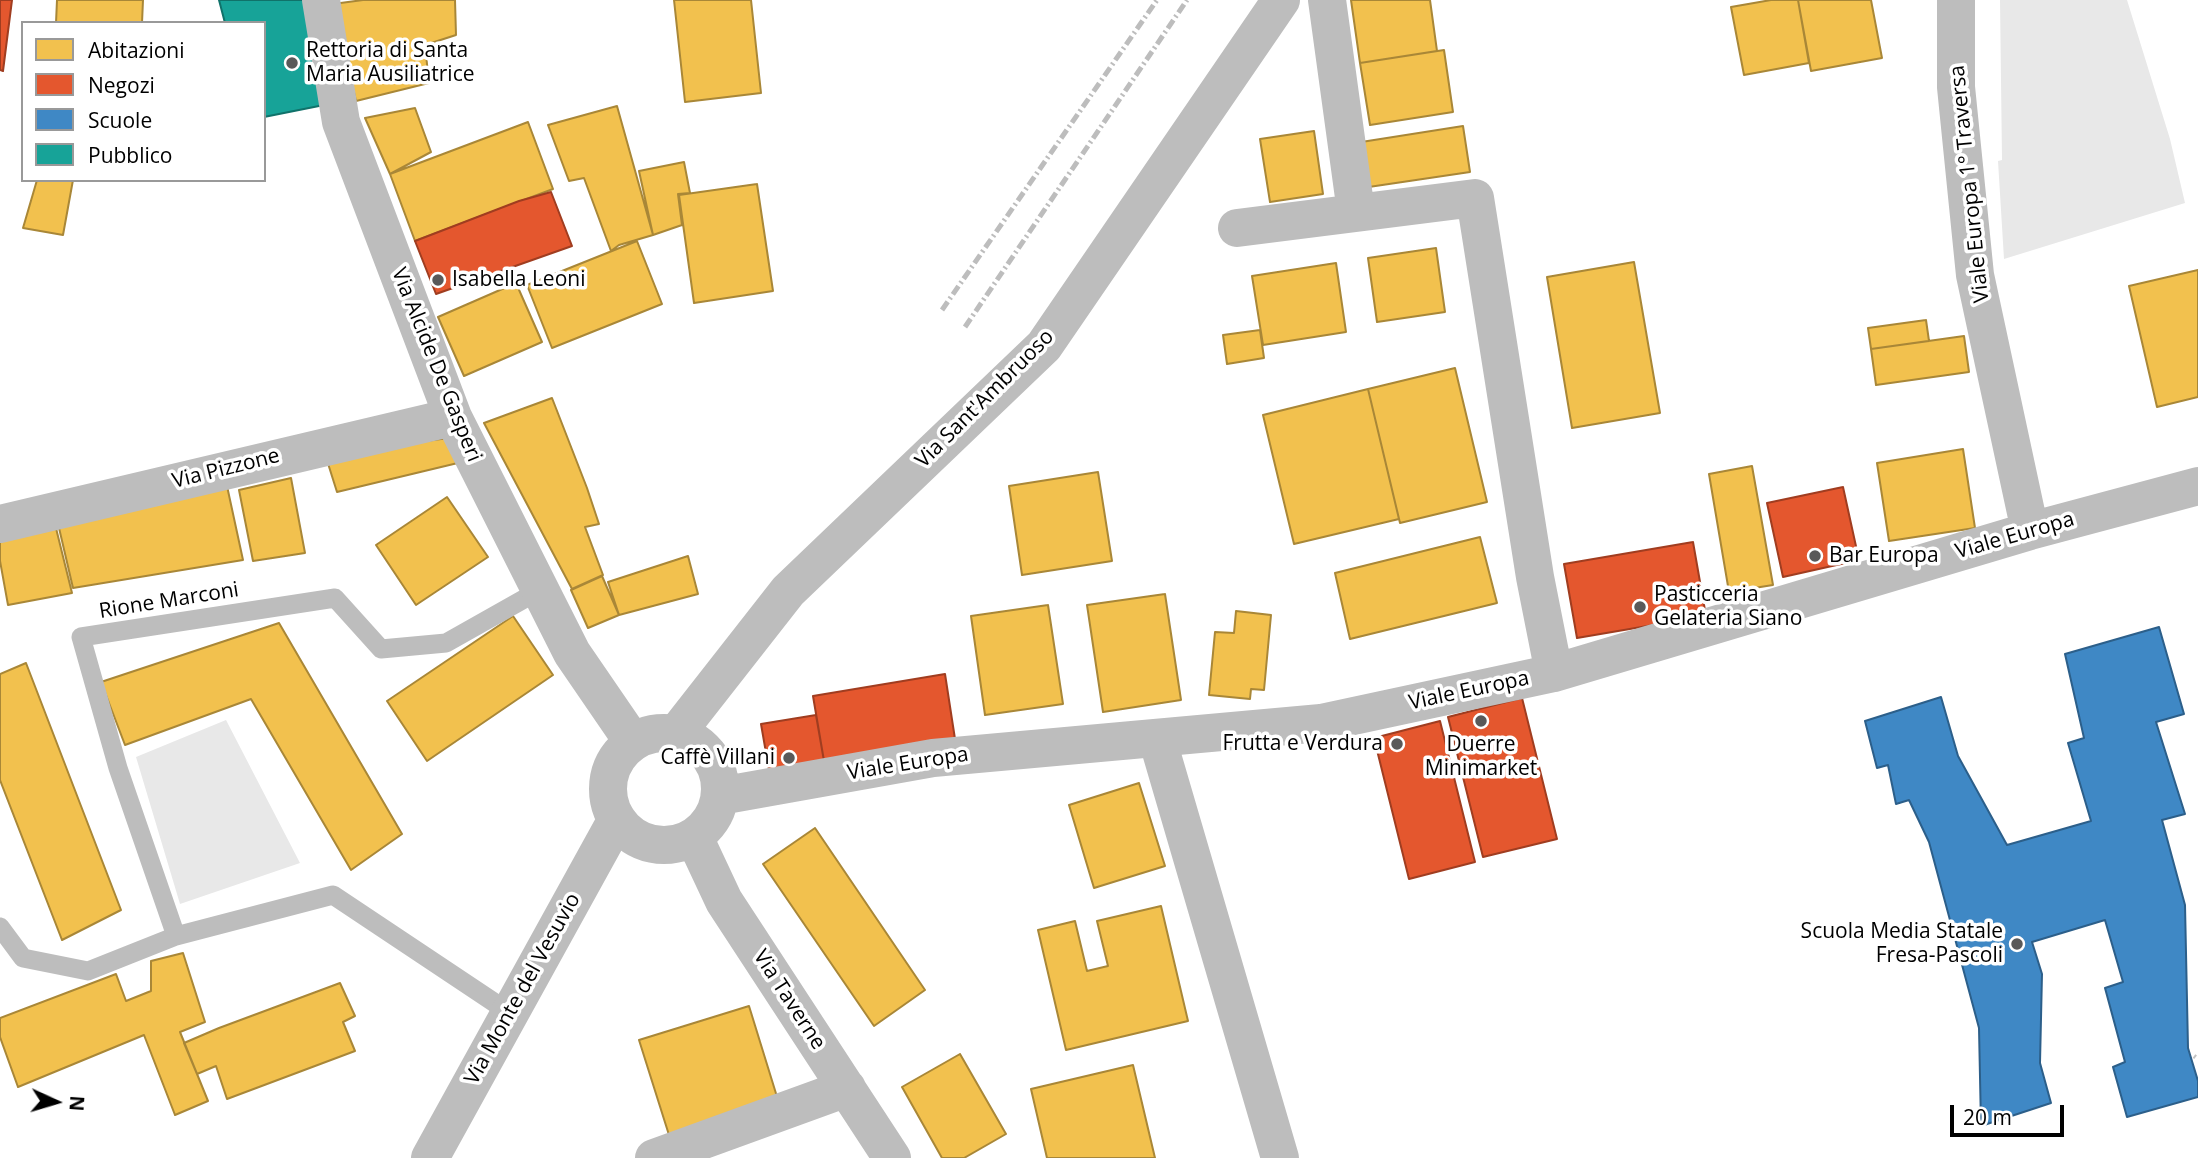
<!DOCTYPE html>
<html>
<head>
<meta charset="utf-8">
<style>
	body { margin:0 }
	#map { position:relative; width:2198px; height:1158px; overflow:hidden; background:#fff; font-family:"Open Sans",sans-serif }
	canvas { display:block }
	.legend { position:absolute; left:21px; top:21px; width:245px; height:161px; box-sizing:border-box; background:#fff; border:2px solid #999; margin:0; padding:9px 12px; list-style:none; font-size:21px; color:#000 }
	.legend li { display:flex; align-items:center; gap:14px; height:35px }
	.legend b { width:35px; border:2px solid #999 }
	.north { position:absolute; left:21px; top:1067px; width:70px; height:70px; -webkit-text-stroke:5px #fff; paint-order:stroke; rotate:94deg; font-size:19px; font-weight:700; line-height:28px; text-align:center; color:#000 }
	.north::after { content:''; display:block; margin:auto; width:24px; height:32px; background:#000; clip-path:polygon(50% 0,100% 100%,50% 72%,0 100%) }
	.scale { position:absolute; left:1950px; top:1105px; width:114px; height:32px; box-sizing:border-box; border:4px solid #000; border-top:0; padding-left:9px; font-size:21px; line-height:24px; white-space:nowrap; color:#000; -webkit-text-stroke:5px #fff; paint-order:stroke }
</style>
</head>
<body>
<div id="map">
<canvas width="2198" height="1158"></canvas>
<ul class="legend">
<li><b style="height:19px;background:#f2c14e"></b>Abitazioni</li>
<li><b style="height:19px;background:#e4572e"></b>Negozi</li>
<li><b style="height:19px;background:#3f88c5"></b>Scuole</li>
<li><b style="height:19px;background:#17a398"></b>Pubblico</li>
</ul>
<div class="north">N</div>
<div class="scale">20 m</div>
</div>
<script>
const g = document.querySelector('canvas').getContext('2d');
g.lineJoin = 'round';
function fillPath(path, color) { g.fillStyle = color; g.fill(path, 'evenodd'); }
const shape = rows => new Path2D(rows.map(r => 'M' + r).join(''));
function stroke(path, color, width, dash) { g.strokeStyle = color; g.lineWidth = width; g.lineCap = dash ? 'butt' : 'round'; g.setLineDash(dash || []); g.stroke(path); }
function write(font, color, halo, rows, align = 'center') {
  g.font = font + ' "Open Sans",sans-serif'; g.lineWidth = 7; g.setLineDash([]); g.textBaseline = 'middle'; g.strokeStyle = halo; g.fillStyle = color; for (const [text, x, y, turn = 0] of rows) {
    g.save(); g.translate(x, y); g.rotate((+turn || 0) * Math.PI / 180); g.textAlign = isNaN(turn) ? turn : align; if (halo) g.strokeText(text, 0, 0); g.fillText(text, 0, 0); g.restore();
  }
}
fillPath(shape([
	[2000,0,2127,0,2170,139,2185,203,2004,259,1998,161,2002,160],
	[226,720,300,863,180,904,136,757]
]), '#e8e8e8');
const homes = shape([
	[57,0,143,0,142,23,56,23,57,0],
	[363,0,455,0,456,35,425,45,429,83,356,101,333,4,363,0],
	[674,0,751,0,761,93,685,102,674,0],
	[1351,0,1430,0,1437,51,1360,63,1351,0],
	[1771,0,1798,0,1809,63,1744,75,1731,7,1771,0],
	[1798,0,1871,0,1882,58,1811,71,1798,0],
	[1444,50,1453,112,1370,125,1360,63,1444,50],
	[617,106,653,235,619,245,611,251,584,178,569,181,548,125,617,106],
	[415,108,431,152,390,174,365,118,415,108],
	[528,122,553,189,415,241,390,174,528,122],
	[1463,126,1470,172,1362,188,1355,143,1463,126],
	[1314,131,1323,194,1270,202,1260,139,1314,131],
	[684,162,690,193,678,194,682,225,653,235,639,171,684,162],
	[37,180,73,180,63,235,23,228,37,180],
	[757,184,773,291,694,303,679,195,757,184],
	[637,241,662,304,552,348,527,285,637,241],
	[1436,248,1445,312,1377,322,1368,258,1436,248],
	[1634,262,1660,413,1572,428,1547,277,1634,262],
	[1336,263,1346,332,1263,345,1252,276,1336,263],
	[2198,270,2198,397,2157,407,2129,286,2198,270],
	[516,283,542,342,464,376,438,317,516,283],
	[1926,320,1929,341,1871,349,1868,328,1926,320],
	[1260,330,1264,358,1227,364,1223,335,1260,330],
	[1964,336,1969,372,1876,385,1871,349,1964,336],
	[1455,368,1487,502,1400,523,1368,389,1455,368],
	[1368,389,1399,519,1294,544,1263,415,1368,389],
	[552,398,587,488,599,524,585,527,603,575,572,589,484,423,552,398],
	[449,438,462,462,337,492,325,454,449,438],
	[1963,449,1975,528,1889,541,1877,463,1963,449],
	[1752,466,1773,585,1729,592,1709,474,1752,466],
	[1098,472,1112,561,1022,575,1009,486,1098,472],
	[291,478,305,553,253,561,239,490,291,478],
	[227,486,243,560,73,588,56,515,227,486],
	[447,497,488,557,416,605,376,545,447,497],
	[53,516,72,593,8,605,0,561,0,528,53,516],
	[1480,537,1497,603,1350,639,1335,573,1480,537],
	[688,556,698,594,619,615,608,582,688,556],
	[602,576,619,615,588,628,571,590,602,576],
	[1165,594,1181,700,1103,712,1087,605,1165,594],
	[1048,605,1063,704,985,715,971,616,1048,605],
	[1236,611,1271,615,1264,690,1251,689,1250,699,1209,695,1215,632,1234,633,1236,611],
	[513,616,553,675,427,761,387,701,513,616],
	[279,623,402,834,351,870,251,699,125,745,101,682,279,623],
	[26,663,121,910,62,940,0,780,0,674,26,663],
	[1139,783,1165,866,1094,888,1069,805,1139,783],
	[815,828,925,990,874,1026,763,864,815,828],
	[1161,906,1188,1021,1066,1050,1038,930,1075,921,1087,971,1108,966,1097,921,1161,906],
	[183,953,205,1022,180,1032,208,1101,175,1115,144,1035,18,1087,0,1037,0,1018,116,974,126,1001,151,991,151,961,183,953],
	[340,983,355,1016,343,1022,355,1051,227,1099,216,1066,197,1074,184,1043,219,1028,340,983],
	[749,1006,778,1100,669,1135,639,1040,749,1006],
	[960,1054,1006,1134,964,1158,942,1158,902,1087,960,1054],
	[1133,1065,1155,1158,1047,1158,1031,1089,1133,1065]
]);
fillPath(homes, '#f2c14e');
stroke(homes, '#a98737', 2);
const shops = shape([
	[0,0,12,0,3,71,0,70,0,0],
	[551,192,572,246,436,294,415,241,519,201,551,192],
	[1843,487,1859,560,1783,577,1767,503,1843,487],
	[1693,542,1706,616,1577,638,1564,564,1693,542],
	[945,674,955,739,824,761,813,696,945,674],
	[1522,698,1557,839,1483,857,1448,717,1522,698],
	[816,715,824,761,769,770,761,724,816,715],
	[1440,721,1475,862,1409,879,1374,738,1440,721]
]);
fillPath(shops, '#e4572e');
stroke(shops, '#a03d20', 2);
const schools = shape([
	[2159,627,2184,714,2156,722,2185,814,2162,820,2185,905,2188,1048,2198,1081,2198,1097,2127,1117,2113,1067,2125,1062,2105,988,2123,982,2105,920,2032,942,2042,974,2040,1063,2051,1103,1981,1126,1979,1028,1929,842,1909,800,1896,804,1888,765,1877,768,1865,721,1941,697,1958,756,2007,845,2091,821,2068,743,2084,738,2065,654,2159,627]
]);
fillPath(schools, '#3f88c5');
stroke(schools, '#2c5f8a', 2);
const public = shape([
	[219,0,304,0,329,104,264,117,264,23,225,23,219,0]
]);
fillPath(public, '#17a398');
stroke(public, '#10726a', 2);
stroke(shape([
	[2194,1056,2198,1059]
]), '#c2c2c2', 4.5, [2, 3.5]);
stroke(shape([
	[0,927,23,958,88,971,176,936],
	[510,1013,333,895,176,936,118,768,81,637,335,598,381,649,446,643,540,590]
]), '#bdbdbd', 19);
stroke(shape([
	[321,0,341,122,453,417,572,653,633,742],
	[1327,0,1356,212],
	[1956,0,1956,87,1975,275,2030,531],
	[1237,228,1475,198,1535,577,1554,673],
	[0,524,453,417],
	'608 789a56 56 0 1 1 112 0a56 56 0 1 1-112 0Z',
	[676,734,788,591,1044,346,1281,0],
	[1157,738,1280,1158],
	[720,796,933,758,1321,723,1554,673,2030,531,2198,486],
	[694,837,724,901,892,1158],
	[430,1158,617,819],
	[654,1158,847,1088]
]), '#bdbdbd', 38);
stroke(shape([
	[942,310,1157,0],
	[965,327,1187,0]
]), '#bdbdbd', 5, [10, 3.5, 2, 3.5]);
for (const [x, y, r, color] of [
	[292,63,7,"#595959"],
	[438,280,7,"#595959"],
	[1815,556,7,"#595959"],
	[1640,607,7,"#595959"],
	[1481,721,7,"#595959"],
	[1397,744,7,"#595959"],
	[789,758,7,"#595959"],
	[2017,944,7,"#595959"]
]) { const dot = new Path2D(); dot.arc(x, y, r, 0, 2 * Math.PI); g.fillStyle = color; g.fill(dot); stroke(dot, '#fff', 2.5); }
write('21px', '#000', '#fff', [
	["Rettoria di Santa",306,51],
	["Maria Ausiliatrice",306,75],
	["Isabella Leoni",452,280],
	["Bar Europa",1829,556],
	["Pasticceria",1654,595],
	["Gelateria Siano",1654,619],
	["Frutta e Verdura",1383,744,"right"],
	["Duerre",1481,745,"center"],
	["Minimarket",1481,769,"center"],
	["Caffè Villani",775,758,"right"],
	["Scuola Media Statale",2003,932,"right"],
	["Fresa-Pascoli",2003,956,"right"]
], 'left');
write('21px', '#000', '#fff', [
	["Viale Europa 1° Traversa",1970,184,-96],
	["Via Alcide De Gasperi",436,365,68],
	["Via Sant'Ambruoso",985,399,-45],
	["Via Pizzone",226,469,-14],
	["Viale Europa",2015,536,-16],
	["Rione Marconi",169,601,-9],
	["Viale Europa",1469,691,-12],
	["Viale Europa",908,764,-9],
	["Via Monte del Vesuvio",523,989,-61],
	["Via Taverne",789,1000,57]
]);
</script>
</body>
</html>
